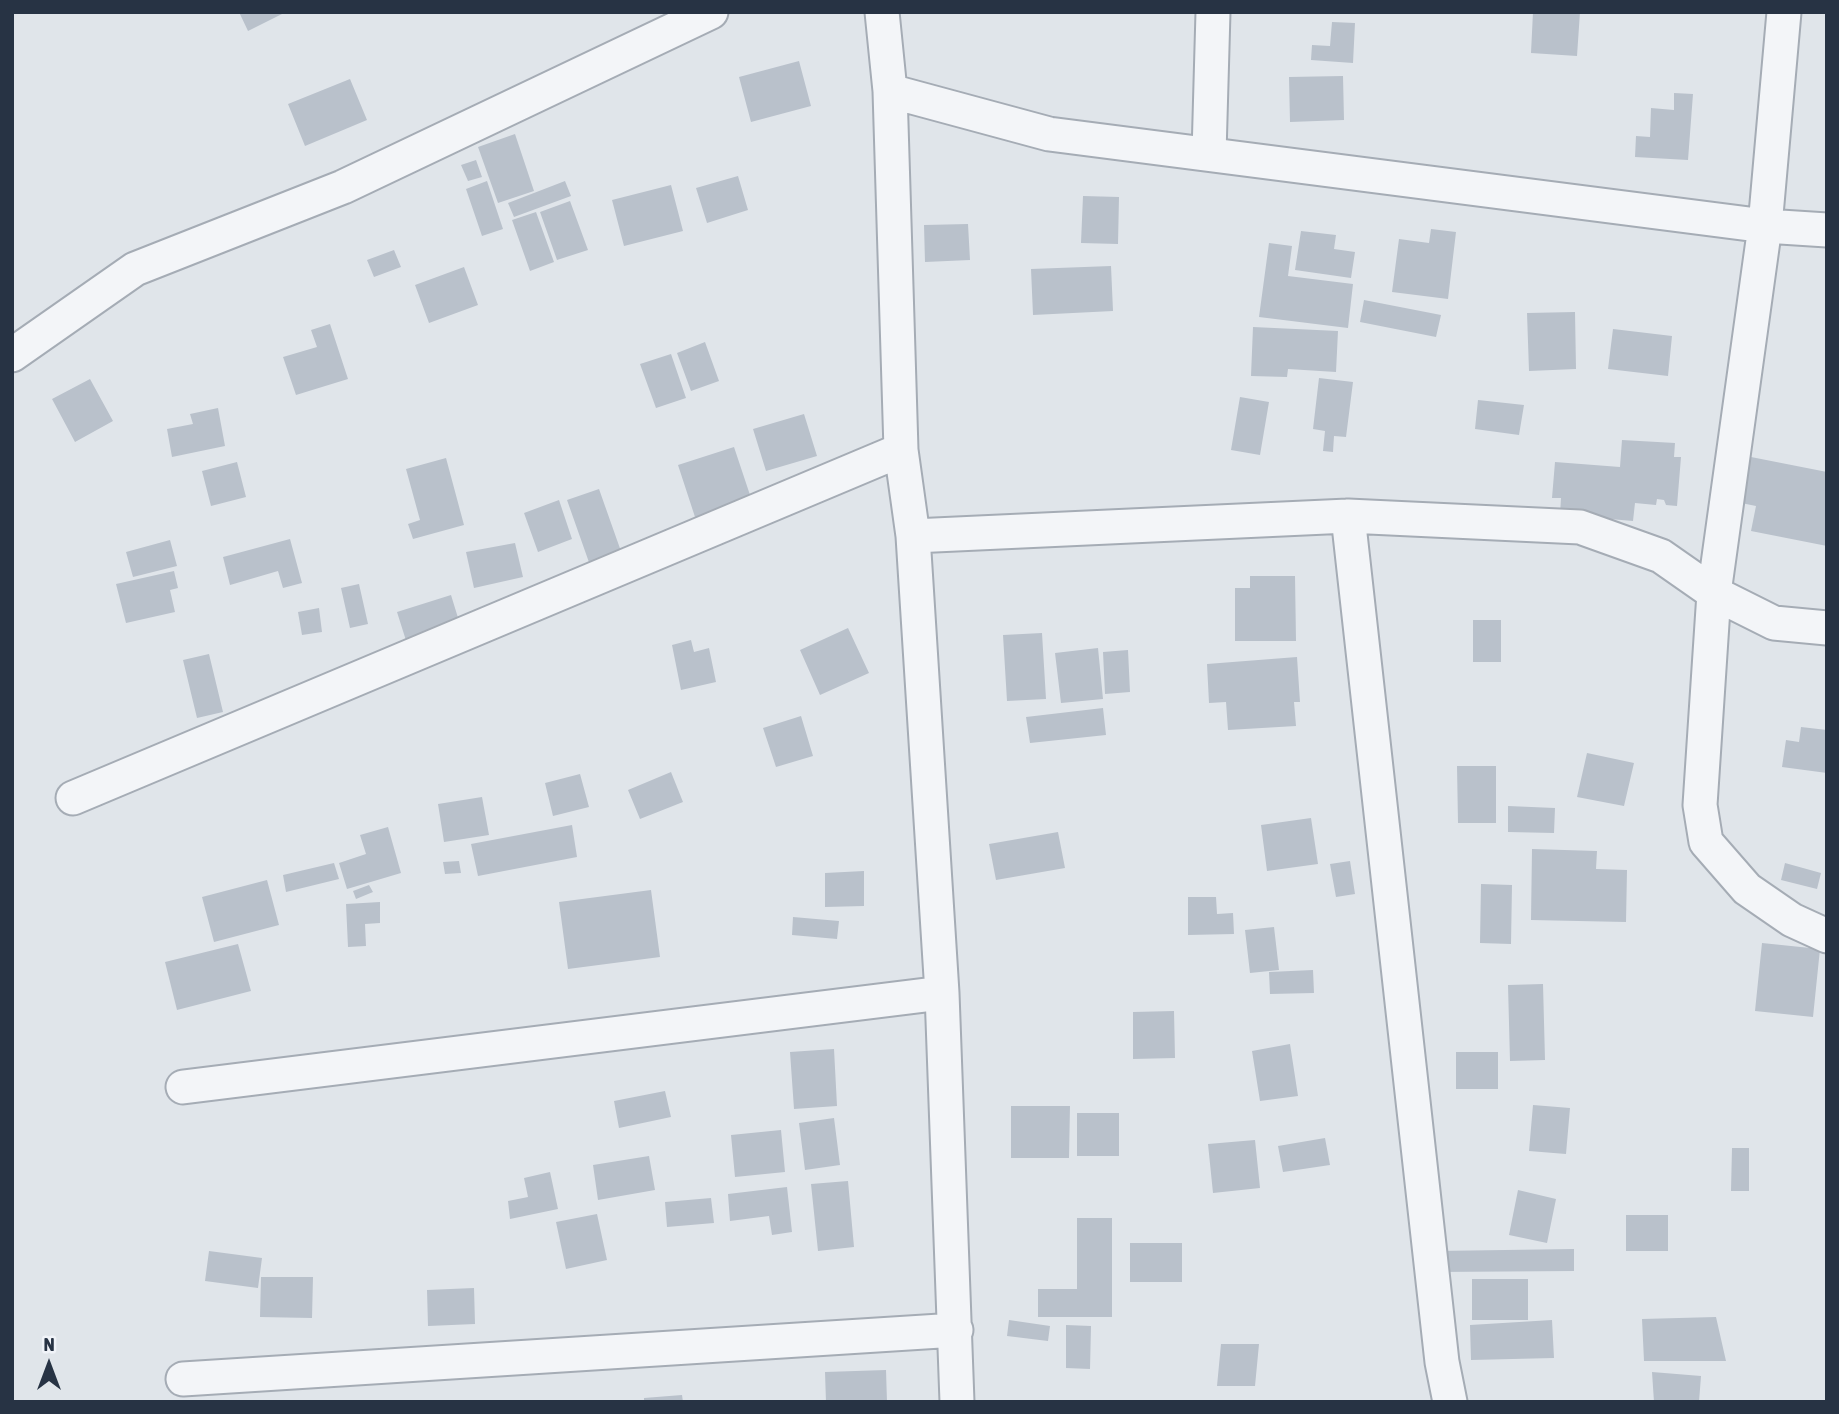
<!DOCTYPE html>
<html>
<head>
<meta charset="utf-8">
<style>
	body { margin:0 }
	#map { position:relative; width:1839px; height:1414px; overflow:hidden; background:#e0e5ea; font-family:"Asap Condensed",sans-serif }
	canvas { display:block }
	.frame { position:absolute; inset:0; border:14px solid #273344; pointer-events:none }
	.north { position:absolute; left:14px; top:1330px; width:70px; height:70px; -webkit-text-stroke:5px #f0f3f8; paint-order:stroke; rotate:0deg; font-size:19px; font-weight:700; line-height:28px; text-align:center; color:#273344 }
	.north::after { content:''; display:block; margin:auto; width:24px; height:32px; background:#273344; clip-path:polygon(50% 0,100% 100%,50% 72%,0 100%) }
</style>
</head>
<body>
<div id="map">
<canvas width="1839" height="1414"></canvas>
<div class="frame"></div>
<div class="north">N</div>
</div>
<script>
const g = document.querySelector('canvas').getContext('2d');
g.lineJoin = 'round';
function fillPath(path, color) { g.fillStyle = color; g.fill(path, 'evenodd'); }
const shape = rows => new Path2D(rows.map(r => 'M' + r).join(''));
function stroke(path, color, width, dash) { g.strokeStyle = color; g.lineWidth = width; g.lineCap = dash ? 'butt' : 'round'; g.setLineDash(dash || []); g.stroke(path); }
fillPath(shape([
	[239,12,286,12,248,31],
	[1533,12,1580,12,1577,56,1531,53],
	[1332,22,1355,23,1353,63,1311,60,1312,45,1330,46],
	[799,61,811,106,751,122,739,77],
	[1343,76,1344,120,1290,122,1289,77],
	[350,79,367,120,305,146,288,104],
	[1674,93,1693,94,1688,160,1635,157,1636,136,1650,137,1651,108,1674,110],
	[515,134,534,191,498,203,478,147],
	[476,160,482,177,468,181,461,165],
	[738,176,748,210,707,223,696,188],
	[487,181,503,229,482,236,466,189],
	[565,181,571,196,514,217,508,203],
	[671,185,683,231,624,246,612,200],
	[1083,196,1119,197,1118,244,1081,243],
	[570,201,588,250,557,260,540,212],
	[536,212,554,262,530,271,512,220],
	[968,224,970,260,925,262,924,225],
	[1431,229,1456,232,1448,299,1392,292,1399,239,1429,243],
	[1301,231,1336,235,1334,249,1355,252,1351,278,1295,270],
	[1269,243,1292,246,1288,276,1353,284,1348,328,1259,317],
	[394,250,401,267,374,277,367,260],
	[1111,266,1113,311,1033,315,1031,269],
	[464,267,478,305,429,323,415,285],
	[1364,300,1441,315,1436,337,1360,322],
	[1575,312,1576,369,1529,371,1527,313],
	[330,324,348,379,296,395,283,357,317,347,311,330],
	[1253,327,1338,331,1336,372,1288,369,1287,377,1251,376],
	[1613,329,1672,336,1668,376,1608,369],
	[705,342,719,381,691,391,677,353],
	[671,354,686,398,656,408,640,364],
	[1319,378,1353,382,1346,437,1334,436,1333,452,1323,451,1325,431,1313,429],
	[90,379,113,421,75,442,52,399],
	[1240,397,1269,402,1260,455,1231,450],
	[1478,400,1524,405,1519,435,1475,429],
	[218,408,225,446,172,457,167,429,193,424,190,414],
	[804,414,817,456,766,471,753,429],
	[1622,440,1675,443,1674,457,1681,457,1677,506,1666,505,1664,500,1657,499,1656,505,1635,503,1633,521,1610,519,1610,528,1560,515,1561,498,1552,498,1555,462,1620,467],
	[734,447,751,498,695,517,678,465],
	[1751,457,1827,472,1827,526,1825,536,1827,537,1827,546,1751,531,1756,506,1741,503],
	[446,458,464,525,413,539,408,524,420,520,406,469],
	[237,462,246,497,211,506,202,471],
	[599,489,623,557,591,568,567,500],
	[559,500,572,539,538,552,524,513],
	[290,539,302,583,283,588,278,571,230,585,223,557],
	[170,540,177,566,133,577,126,552],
	[515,543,523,577,474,588,466,552],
	[174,571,178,588,170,590,175,612,126,623,116,584],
	[1250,576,1295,576,1296,641,1235,641,1235,588,1250,588],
	[359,584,368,624,350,628,341,588],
	[451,595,463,634,409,650,397,612],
	[319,608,322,632,302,635,298,612],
	[1473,620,1501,620,1501,662,1473,662],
	[848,628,869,673,820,695,800,650],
	[1042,633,1046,699,1007,701,1003,635],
	[691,640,694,652,709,648,716,682,681,690,672,645],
	[1098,648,1103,699,1061,703,1055,653],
	[1128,650,1130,692,1105,694,1103,652],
	[209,654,223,712,197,718,183,660],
	[1297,657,1300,702,1294,702,1296,726,1228,730,1226,702,1209,703,1207,664],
	[1103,708,1106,735,1030,743,1026,717],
	[801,716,813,756,776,767,763,728],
	[1801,727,1827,730,1827,773,1782,767,1786,740,1799,742],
	[1587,753,1634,763,1624,806,1577,797],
	[1457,766,1496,766,1496,823,1458,823],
	[671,772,683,802,640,819,628,790],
	[580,774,589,807,553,816,545,783],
	[482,797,489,835,444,842,438,804],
	[1508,806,1555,808,1554,833,1508,832],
	[1311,818,1318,864,1267,871,1261,825],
	[572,825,577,857,478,876,471,844],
	[388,827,401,873,347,889,339,863,366,854,360,835],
	[1058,832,1065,868,996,880,989,844],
	[1532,849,1597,851,1596,869,1627,870,1626,922,1531,920],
	[459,861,461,873,445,874,443,862],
	[1350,861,1355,894,1336,897,1330,864],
	[334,863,339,879,286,892,283,875],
	[1785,863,1821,873,1817,889,1781,880],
	[864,871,864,906,825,907,825,873],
	[267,880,279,925,214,942,202,897],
	[1481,884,1512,885,1511,944,1480,943],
	[369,885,373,892,356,899,353,891],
	[651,890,660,957,568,969,559,902],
	[1188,897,1216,897,1217,914,1233,913,1234,934,1188,935],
	[380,902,380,923,365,924,366,946,348,947,346,904],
	[793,917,839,921,837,939,792,935],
	[1274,927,1279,970,1250,973,1245,930],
	[1762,943,1820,949,1813,1017,1755,1011],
	[238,944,251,991,177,1010,165,962],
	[1313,970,1314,993,1270,994,1269,972],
	[1543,984,1545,1060,1510,1061,1508,985],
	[1174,1011,1175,1058,1133,1059,1133,1012],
	[1290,1044,1298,1096,1260,1101,1252,1051],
	[834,1049,837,1106,794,1109,790,1052],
	[1456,1052,1498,1052,1498,1089,1456,1089],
	[665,1091,671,1117,619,1128,614,1101],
	[1533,1105,1570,1108,1566,1154,1529,1151],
	[1011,1106,1070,1106,1069,1158,1011,1158],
	[1077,1113,1119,1113,1119,1156,1077,1156],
	[834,1118,840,1165,805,1170,799,1123],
	[781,1130,785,1172,735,1177,731,1135],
	[1325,1138,1330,1165,1283,1172,1278,1146],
	[1255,1140,1260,1188,1213,1193,1208,1144],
	[1732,1148,1749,1148,1749,1191,1731,1191],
	[649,1156,655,1190,598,1200,593,1165],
	[550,1172,558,1209,510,1219,508,1201,528,1197,524,1178],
	[848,1181,854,1247,818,1251,811,1184],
	[787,1187,792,1232,772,1235,769,1216,730,1221,728,1194],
	[1518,1190,1556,1199,1547,1243,1509,1235],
	[711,1198,714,1223,667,1227,665,1202],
	[597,1214,607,1260,566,1269,556,1222],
	[1626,1215,1668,1215,1668,1251,1626,1251],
	[1077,1218,1112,1218,1112,1317,1038,1317,1038,1289,1077,1289],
	[1130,1243,1182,1243,1182,1282,1130,1282],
	[1574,1249,1574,1271,1436,1272,1436,1251],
	[209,1251,262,1258,258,1288,205,1281],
	[261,1277,313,1277,312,1318,260,1317],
	[1472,1279,1528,1279,1528,1320,1472,1320],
	[474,1288,475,1324,428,1326,427,1290],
	[1716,1317,1726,1361,1644,1361,1642,1319],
	[1009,1320,1050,1326,1048,1341,1007,1336],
	[1552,1320,1554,1358,1471,1360,1470,1325],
	[1066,1325,1091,1326,1090,1369,1066,1368],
	[1221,1344,1259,1344,1255,1386,1217,1386],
	[886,1370,887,1402,826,1402,825,1372],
	[1652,1372,1701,1376,1699,1402,1654,1402],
	[682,1395,683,1402,644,1402,644,1398]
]), '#b9c1cb');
const minor = shape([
	[882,12,890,91,901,450,913,536,942,993,957,1402],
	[1784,12,1765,226,1714,593,1700,805,1706,842,1747,889,1792,920,1827,936],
	[890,91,1049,134,1765,226,1827,230],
	[1209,154,1213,12],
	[12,355,135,269,343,187,711,12],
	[1348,516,1442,1362,1450,1402],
	[913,536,1348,516,1580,527,1661,556,1714,593,1774,623,1827,628],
	[73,798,901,450],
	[183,1087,942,993],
	[183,1379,956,1330]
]);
stroke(minor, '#a5acb5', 37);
stroke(minor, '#f3f5f8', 33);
</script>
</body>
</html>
